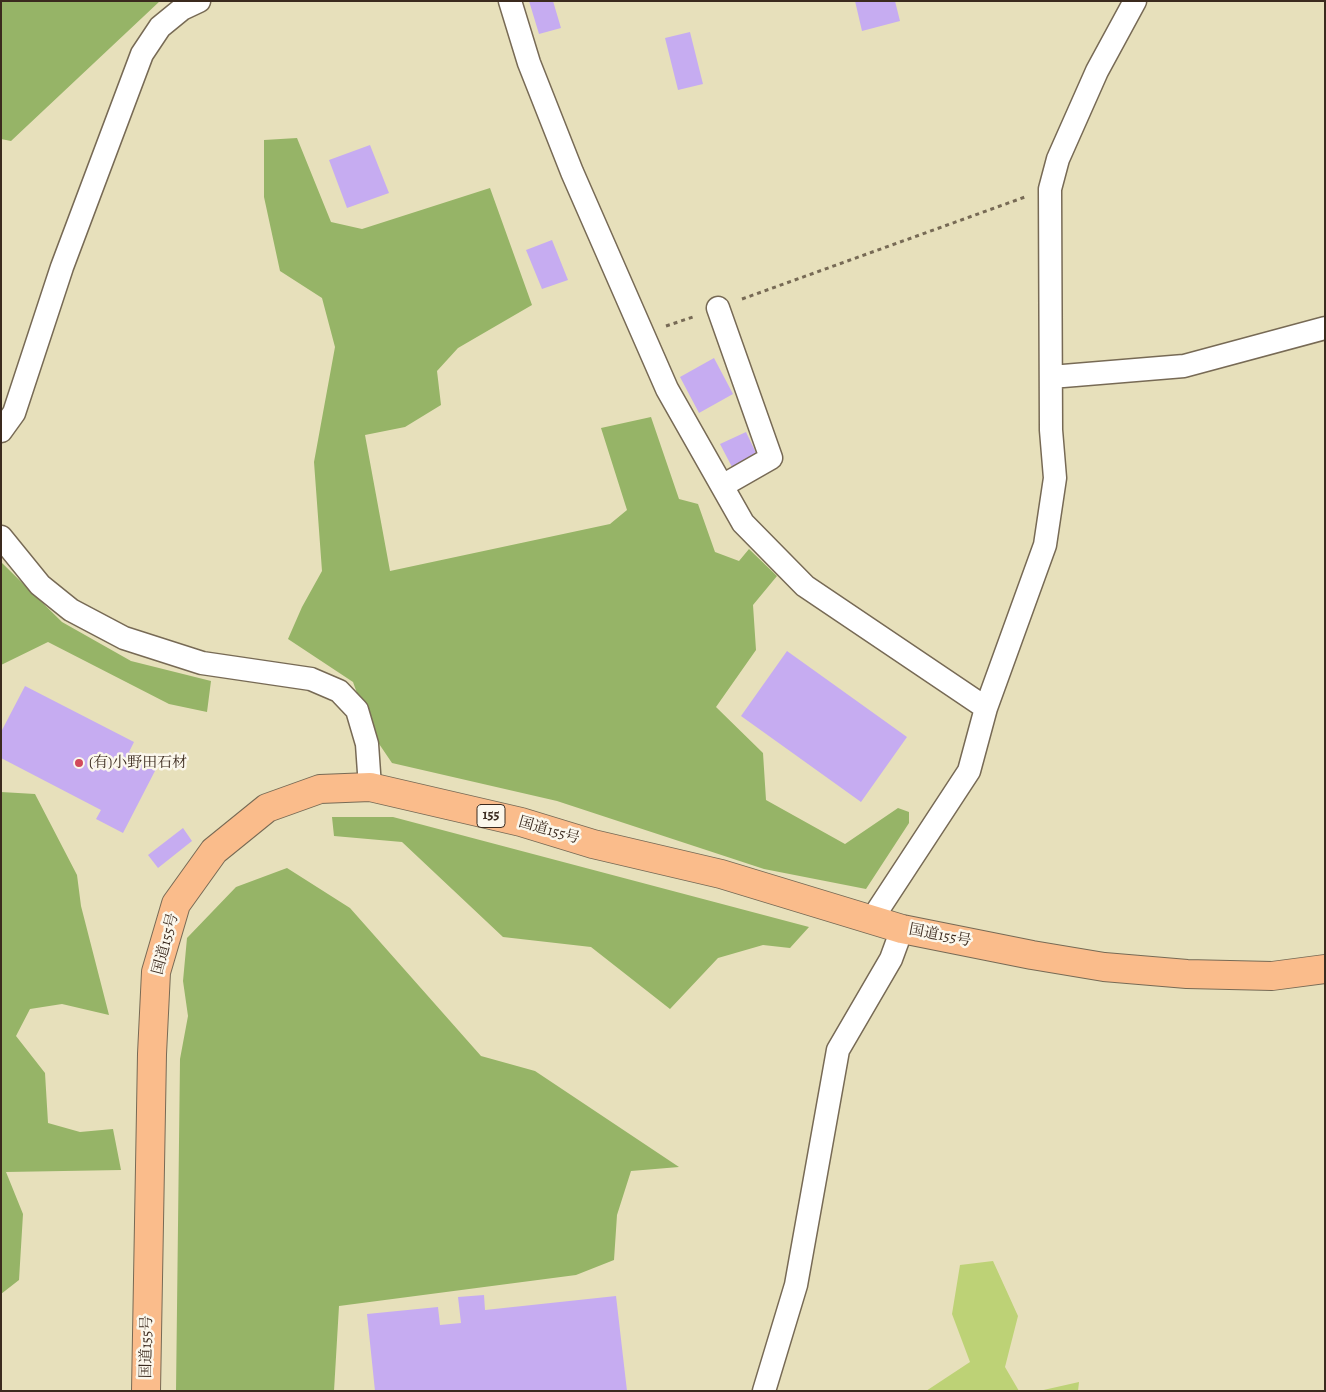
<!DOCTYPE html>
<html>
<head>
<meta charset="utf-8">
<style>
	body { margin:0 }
	#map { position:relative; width:1326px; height:1392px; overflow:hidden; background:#e7e0bb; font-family:Alegreya,serif }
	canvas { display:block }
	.frame { position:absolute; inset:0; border:2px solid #3b2a1e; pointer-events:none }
</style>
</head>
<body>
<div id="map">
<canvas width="1326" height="1392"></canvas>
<div class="frame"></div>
</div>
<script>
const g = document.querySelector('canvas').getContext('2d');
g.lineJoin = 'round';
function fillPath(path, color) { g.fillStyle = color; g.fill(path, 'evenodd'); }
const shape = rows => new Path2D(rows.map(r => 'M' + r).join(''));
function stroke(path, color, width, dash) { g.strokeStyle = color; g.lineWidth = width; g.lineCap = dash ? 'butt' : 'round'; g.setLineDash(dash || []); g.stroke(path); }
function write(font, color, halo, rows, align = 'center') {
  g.font = font + ' Alegreya,"Noto Serif JP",serif'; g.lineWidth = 5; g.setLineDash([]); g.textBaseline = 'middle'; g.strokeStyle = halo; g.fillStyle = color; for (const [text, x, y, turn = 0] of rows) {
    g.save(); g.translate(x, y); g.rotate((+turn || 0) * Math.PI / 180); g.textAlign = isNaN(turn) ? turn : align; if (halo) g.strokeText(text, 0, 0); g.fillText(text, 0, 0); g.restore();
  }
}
fillPath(shape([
	[993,1261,1018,1316,1005,1367,1019,1391,926,1391,970,1362,952,1314,960,1265],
	[1079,1382,1078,1391,1039,1391]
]), '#bdd276');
fillPath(shape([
	[1,1,160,1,11,141,1,139],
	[297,138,331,222,362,229,490,188,532,305,458,348,437,371,441,405,405,427,365,435,390,571,610,524,627,510,601,428,651,417,679,499,698,504,715,552,739,561,749,549,777,576,753,605,756,650,716,707,763,753,766,800,845,844,898,808,909,812,909,823,866,889,764,869,557,801,392,763,371,732,353,682,288,639,302,607,322,571,314,462,335,347,322,298,280,271,264,197,264,140],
	[1,562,62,622,131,661,211,681,207,712,169,704,48,642,1,665],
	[1,792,35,794,77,875,81,906,109,1015,62,1004,30,1009,16,1036,45,1073,48,1123,80,1132,113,1129,121,1170,6,1172,23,1214,19,1280,1,1294],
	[332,817,393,817,809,927,790,948,763,945,718,958,670,1009,591,947,503,937,402,842,334,836],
	[287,868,350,908,481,1056,535,1071,679,1167,631,1171,617,1215,614,1260,576,1275,339,1306,334,1391,176,1391,180,1059,188,1016,183,981,187,938,236,887]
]), '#96b467');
fillPath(shape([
	[529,1,553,1,561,28,539,34],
	[855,1,895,1,900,21,862,31],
	[690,32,703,84,678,90,665,38],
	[370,145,389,193,347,208,329,160],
	[552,240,568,280,542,289,526,250],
	[714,358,733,394,699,413,680,377],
	[746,432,757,455,732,467,720,444],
	[787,651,907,737,861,802,741,716],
	[25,686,134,742,129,752,157,767,123,833,96,819,101,810,1,758,1,732],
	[183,828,192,841,158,868,148,855],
	[484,1295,485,1310,616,1296,627,1391,375,1391,367,1314,438,1307,440,1325,461,1323,458,1297]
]), '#c6acf1');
const minor = shape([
	[510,1,529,63,572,172,667,389,743,523,805,586,986,708],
	[718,308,771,458,722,486],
	[1051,377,1184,366,1325,328],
	[1,431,14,413,62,267,142,54,160,27,182,9,199,1],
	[1,537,40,585,71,610,124,638,202,663,311,679,339,691,357,710,367,744,370,787],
	[872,919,969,771,986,708,1045,545,1055,478,1051,430,1050,189,1058,159,1097,71,1135,1],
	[764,1391,796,1285,838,1050,891,959,902,929]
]);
const trunk = shape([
	[146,1391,152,1054,156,972,176,904,214,851,267,808,320,789,370,787,521,822,593,844,721,874,902,929,1032,955,1104,967,1187,974,1272,976,1325,969]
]);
stroke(minor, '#776a55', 25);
stroke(trunk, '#776a55', 30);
stroke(shape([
	[742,299,1025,197],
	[666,326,696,316]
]), '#776a55', 3, [4, 4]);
stroke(minor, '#fff', 22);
stroke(trunk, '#fabc8b', 28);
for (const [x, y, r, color] of [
	[79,763,5,"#d1495b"]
]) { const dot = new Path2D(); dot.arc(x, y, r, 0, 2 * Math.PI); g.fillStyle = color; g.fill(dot); stroke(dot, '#fbf7ec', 2); }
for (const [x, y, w] of [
	[491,816,28]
]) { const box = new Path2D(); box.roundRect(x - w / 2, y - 11.5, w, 23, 4); g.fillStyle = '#fbf7ec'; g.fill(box); stroke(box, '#3b2a1e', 1); }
write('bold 14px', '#3b2a1e', null, [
	["155",491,816]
]);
write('15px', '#3b2a1e', '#fbf7ec', [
	["(有)小野田石材",89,763]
], 'left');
write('15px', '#3b2a1e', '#fbf7ec', [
	["国道155号",549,831,16],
	["国道155号",940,936,11],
	["国道155号",166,944,-75],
	["国道155号",147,1347,-89]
]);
</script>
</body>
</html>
